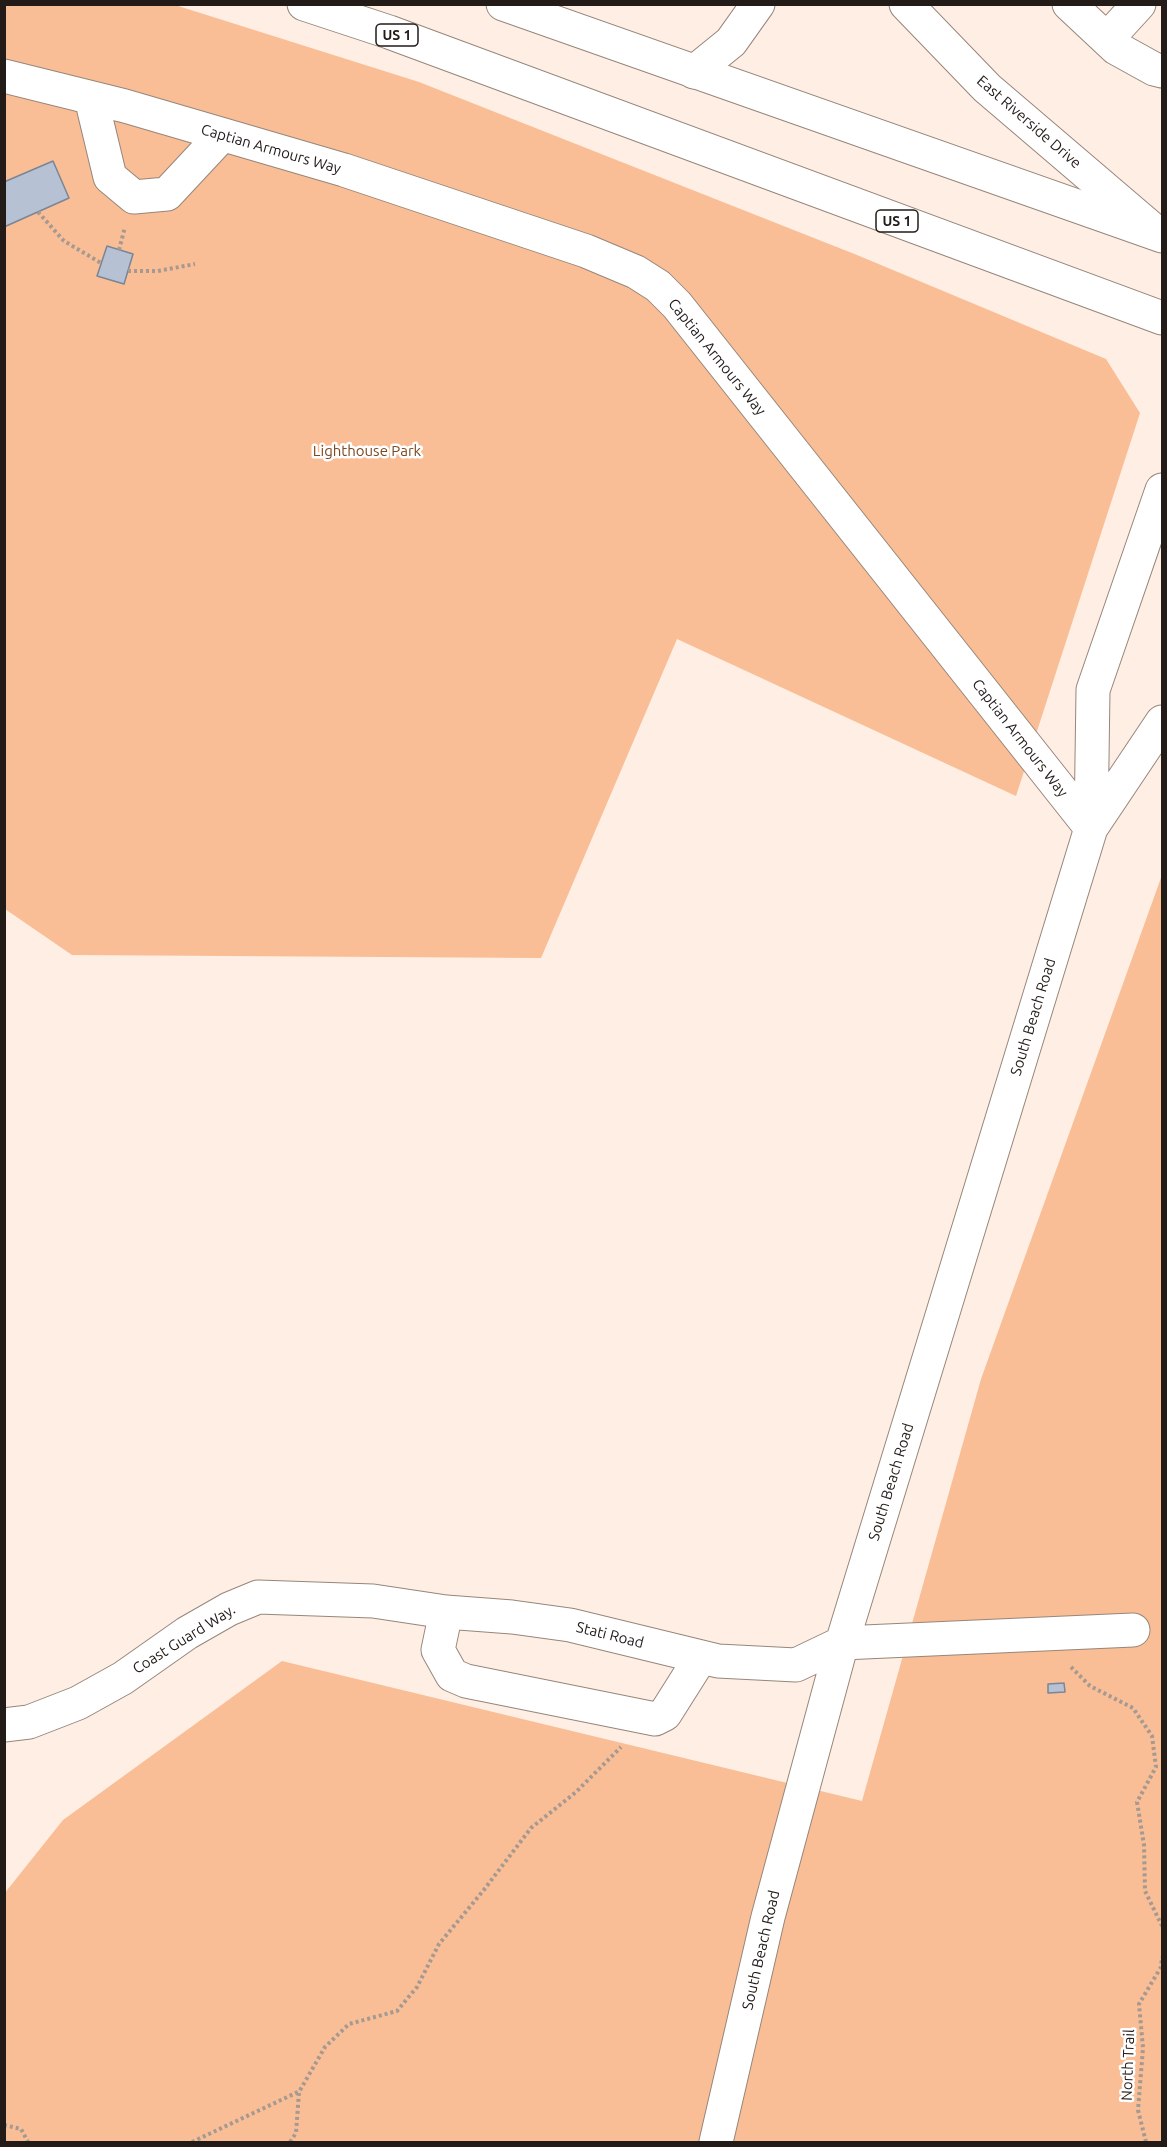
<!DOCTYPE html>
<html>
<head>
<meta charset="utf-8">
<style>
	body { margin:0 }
	#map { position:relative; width:1167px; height:2147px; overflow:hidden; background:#feeee4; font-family:Ubuntu,sans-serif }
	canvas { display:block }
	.frame { position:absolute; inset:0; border:6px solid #221b17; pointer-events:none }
</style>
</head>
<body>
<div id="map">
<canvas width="1167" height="2147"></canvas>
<div class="frame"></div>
</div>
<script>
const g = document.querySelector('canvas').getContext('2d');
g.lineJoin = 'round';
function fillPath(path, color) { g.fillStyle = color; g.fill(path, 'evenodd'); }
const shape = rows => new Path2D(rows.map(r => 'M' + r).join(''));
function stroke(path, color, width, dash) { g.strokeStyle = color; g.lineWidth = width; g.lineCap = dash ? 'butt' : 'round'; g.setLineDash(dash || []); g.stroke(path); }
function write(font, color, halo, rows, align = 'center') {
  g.font = font + ' Ubuntu,sans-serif'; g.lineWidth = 5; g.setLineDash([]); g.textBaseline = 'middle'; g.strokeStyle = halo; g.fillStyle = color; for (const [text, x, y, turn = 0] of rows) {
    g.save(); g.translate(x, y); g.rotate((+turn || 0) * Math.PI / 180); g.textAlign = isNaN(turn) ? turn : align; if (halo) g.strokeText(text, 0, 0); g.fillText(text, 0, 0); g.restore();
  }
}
fillPath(shape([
	[4,5,175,5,419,82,857,255,1106,359,1140,413,1016,796,677,639,541,958,72,955,5,909],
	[1162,875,1162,2142,5,2142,4,1894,63,1820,282,1661,862,1801,981,1379]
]), '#f9be95');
const building = shape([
	[53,161,69,198,4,227,4,182,53,161],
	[107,246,133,254,124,284,97,276,107,246],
	[1064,1683,1065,1692,1048,1693,1048,1684,1064,1683]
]);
fillPath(building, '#b6c2d3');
stroke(building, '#7a8595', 1.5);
const minor = shape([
	[906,4,987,88,1158,234],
	[1069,4,1116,48,1154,69,1162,71],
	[1107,39,1139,4],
	[694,72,731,42,758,4],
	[4,76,125,106,344,170,586,251,636,272,658,286,677,305,1091,828],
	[91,98,110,177,134,197,167,194,222,135],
	[1091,828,1162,722],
	[446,1612,438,1650,452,1675,466,1681,655,1719,665,1714,701,1657],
	[4,1725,29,1722,78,1703,123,1678,187,1633,229,1609,258,1597,373,1601,446,1612,512,1617,570,1625,718,1661,796,1665,842,1643,1133,1630],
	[716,2142,768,1917,842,1643,1091,828,1093,690,1162,490]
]);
const major = shape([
	[304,4,389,32,1162,318],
	[503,4,1162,236]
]);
stroke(minor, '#97867a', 35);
stroke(major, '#97867a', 35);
stroke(shape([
	[38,212,64,241,101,263],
	[119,250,125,227],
	[128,271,158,271,195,264],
	[1071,1667,1090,1686,1133,1708,1152,1736,1156,1767,1137,1802,1144,1845,1145,1891,1162,1926],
	[4,2125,21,2129,28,2142],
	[192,2142,298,2092],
	[290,2142,296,2133,299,2092,325,2047,349,2024,397,2011,417,1987,439,1944,483,1891,531,1828,576,1792,621,1747],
	[1146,2142,1138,2110,1143,2048,1139,2004,1161,1967,1162,1957]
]), '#a59991', 4, [3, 3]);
stroke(minor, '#fff', 33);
stroke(major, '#fff', 33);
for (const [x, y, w] of [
	[397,35,42],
	[897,221,42]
]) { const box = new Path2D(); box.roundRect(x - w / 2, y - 11, w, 22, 4.5); g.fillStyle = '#fff'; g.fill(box); stroke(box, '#221b17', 1.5); }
write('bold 14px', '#221b17', null, [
	["US 1",397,35],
	["US 1",897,221]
]);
write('15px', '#221b17', '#fff', [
	["East Riverside Drive",1029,122,41],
	["Captian Armours Way",271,149,16],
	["Captian Armours Way",717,357,51],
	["Captian Armours Way",1020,738,52],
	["South Beach Road",1033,1017,-73],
	["South Beach Road",891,1482,-73],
	["Stati Road",610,1635,14],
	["Coast Guard Way.",184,1639,-32],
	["South Beach Road",761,1950,-77],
	["North Trail",1128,2065,-88]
]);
write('15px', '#7c4921', '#fff', [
	["Lighthouse Park",367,451]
]);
</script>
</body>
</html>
